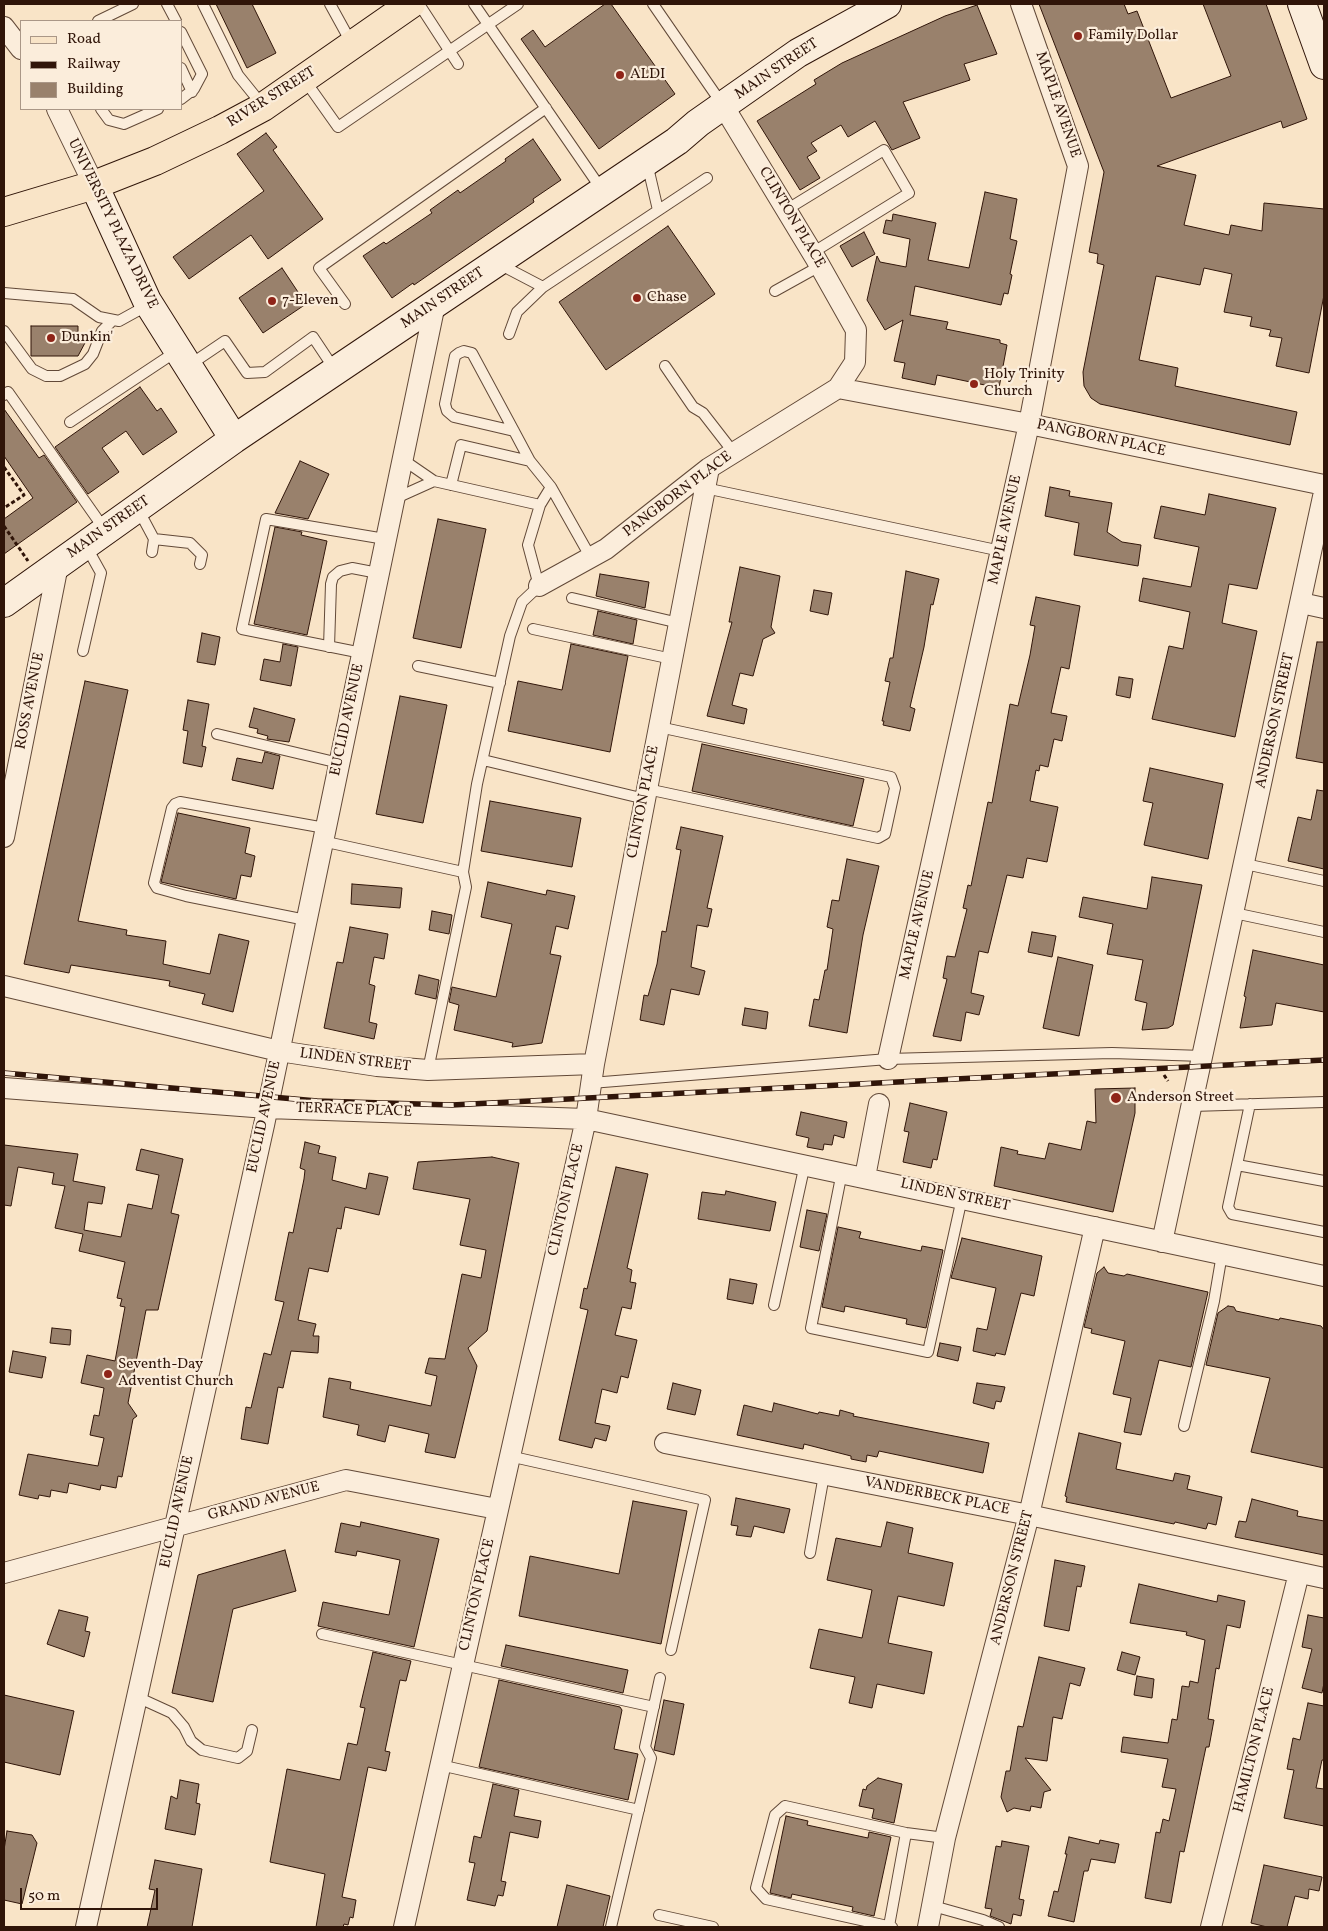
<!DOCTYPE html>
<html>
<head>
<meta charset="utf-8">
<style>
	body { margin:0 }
	#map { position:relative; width:1328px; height:1931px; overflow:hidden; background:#f9e4c7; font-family:Vollkorn,serif }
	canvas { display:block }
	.frame { position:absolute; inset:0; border:5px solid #301509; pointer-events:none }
	.legend { position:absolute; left:20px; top:20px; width:162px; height:90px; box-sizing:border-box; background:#fbeddb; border:1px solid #aa9787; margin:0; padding:6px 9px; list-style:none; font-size:15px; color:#301509 }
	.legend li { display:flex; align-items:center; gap:10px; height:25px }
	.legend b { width:25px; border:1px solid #aa9787 }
	.scale { position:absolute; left:20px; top:1888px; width:138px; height:22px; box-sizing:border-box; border:2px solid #301509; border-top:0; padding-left:6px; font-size:15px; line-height:18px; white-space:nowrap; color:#301509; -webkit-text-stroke:4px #fbeddb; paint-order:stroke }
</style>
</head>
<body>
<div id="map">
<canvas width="1328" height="1931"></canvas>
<div class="frame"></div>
<ul class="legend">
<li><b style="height:6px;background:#f9e4c7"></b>Road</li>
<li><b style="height:6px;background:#301509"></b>Railway</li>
<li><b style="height:14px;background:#99816c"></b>Building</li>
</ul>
<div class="scale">50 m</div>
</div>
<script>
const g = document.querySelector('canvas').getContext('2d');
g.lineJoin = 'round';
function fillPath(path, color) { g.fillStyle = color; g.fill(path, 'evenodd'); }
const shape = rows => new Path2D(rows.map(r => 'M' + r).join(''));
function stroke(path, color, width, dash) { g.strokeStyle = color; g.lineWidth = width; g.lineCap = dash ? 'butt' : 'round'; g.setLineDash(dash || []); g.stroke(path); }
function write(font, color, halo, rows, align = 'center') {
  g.font = font + ' Vollkorn,serif'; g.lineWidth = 4.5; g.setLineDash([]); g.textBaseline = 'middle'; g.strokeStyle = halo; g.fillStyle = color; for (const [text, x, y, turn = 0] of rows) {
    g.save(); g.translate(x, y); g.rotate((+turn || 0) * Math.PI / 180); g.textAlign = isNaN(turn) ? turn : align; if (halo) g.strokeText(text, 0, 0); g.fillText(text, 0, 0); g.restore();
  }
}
const building = shape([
	[216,4,252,4,276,53,247,68,216,4],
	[605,4,611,4,675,94,599,149,521,39,533,30,545,47,605,4],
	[1039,4,1124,4,1128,14,1137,11,1171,98,1231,76,1203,4,1266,4,1307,119,1283,128,1281,121,1157,166,1196,175,1184,225,1229,235,1231,225,1262,231,1264,203,1324,209,1324,295,1309,373,1276,366,1282,338,1269,336,1271,330,1250,326,1252,317,1224,312,1232,274,1204,268,1200,285,1156,276,1139,360,1178,368,1175,386,1297,412,1290,445,1100,404,1091,398,1084,386,1083,372,1104,265,1097,263,1098,254,1089,252,1104,172,1039,4],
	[977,5,997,54,964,64,970,80,903,102,920,138,892,150,875,121,848,137,841,125,811,143,817,151,807,157,820,178,800,190,757,121,816,84,814,80,842,63,945,16,977,5],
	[266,133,277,147,273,150,323,219,268,259,251,235,189,279,173,257,264,191,237,154,266,133],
	[533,139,561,180,533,199,534,202,414,285,413,283,392,298,363,256,384,242,386,244,432,213,430,210,458,190,460,193,506,161,505,159,533,139],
	[985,192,1017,199,1010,239,1017,241,1010,274,1012,275,1008,294,1004,293,1001,305,915,286,910,315,948,322,946,329,1000,340,1000,343,1007,345,999,388,937,375,935,385,902,378,905,363,894,361,903,320,885,330,867,300,877,256,880,262,906,267,910,239,883,233,886,220,892,221,893,214,936,223,928,260,969,268,985,192],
	[668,226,715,294,606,370,559,302,668,226],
	[864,232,875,254,852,267,840,246,864,232],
	[282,268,306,304,263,333,239,298,282,268],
	[31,326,78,326,78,337,86,341,78,356,31,356,31,326],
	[140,387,157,411,161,408,177,432,143,455,126,431,102,448,119,472,88,494,55,447,140,387],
	[4,409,39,458,44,455,77,502,4,554,4,519,33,498,4,456,4,409],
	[300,461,329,474,308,519,275,513,300,461],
	[1050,487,1070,491,1069,496,1112,503,1107,532,1122,542,1141,545,1138,566,1074,555,1079,523,1045,516,1050,487],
	[1209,494,1276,508,1257,589,1229,584,1222,623,1257,631,1235,737,1152,719,1169,646,1183,649,1190,612,1139,601,1143,578,1191,587,1199,547,1154,538,1161,506,1205,515,1209,494],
	[438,519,486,529,461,648,413,638,438,519],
	[275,527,302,532,301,535,327,541,307,635,254,624,275,527],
	[740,567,780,576,771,627,775,633,763,639,753,676,740,673,732,705,747,709,744,724,707,716,732,622,729,622,740,567],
	[906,571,939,579,933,605,931,604,924,647,910,707,915,709,910,731,883,725,884,721,882,721,890,682,885,681,890,658,893,658,906,571],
	[600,574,649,582,645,608,596,596,600,574],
	[814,590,832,593,828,615,810,611,814,590],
	[1036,597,1080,606,1069,669,1061,667,1051,713,1067,716,1062,741,1054,739,1048,767,1040,765,1039,771,1036,770,1030,801,1058,807,1047,862,1027,858,1023,878,1007,875,988,953,979,951,971,993,984,996,979,1015,966,1012,961,1041,933,1036,947,979,943,978,947,956,955,957,967,909,963,908,968,885,971,886,988,802,992,803,1010,704,1018,706,1030,655,1035,626,1030,625,1036,597],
	[598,611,637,620,633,644,593,635,598,611],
	[202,633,220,637,215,665,197,662,202,633],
	[1317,642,1324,642,1324,763,1296,758,1317,642],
	[283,644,298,647,291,686,260,680,264,659,280,662,283,644],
	[571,644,628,656,610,752,508,731,518,681,562,690,571,644],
	[1119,677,1133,679,1130,698,1116,695,1119,677],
	[85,681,128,690,78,921,127,930,126,935,166,941,163,964,210,974,219,934,249,941,233,1012,202,1004,205,994,169,986,170,981,71,965,69,973,24,964,85,681],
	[400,696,447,705,423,823,376,814,400,696],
	[188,700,209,704,202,746,206,747,202,767,183,763,188,731,183,730,188,700],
	[254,708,295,719,289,742,267,739,268,736,257,733,258,729,249,727,254,708],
	[702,744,864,779,853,826,692,791,702,744],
	[265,752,280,756,273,789,232,780,237,758,262,763,265,752],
	[1150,768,1223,784,1208,859,1144,845,1153,803,1143,801,1150,768],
	[1317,790,1324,791,1324,869,1288,861,1298,817,1311,820,1317,790],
	[490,801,581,818,572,867,481,851,490,801],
	[178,813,250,828,245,853,255,856,251,877,241,875,236,899,161,882,178,813],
	[681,827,723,836,707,908,712,909,708,927,697,925,691,967,705,971,699,995,671,989,664,1025,640,1020,644,995,648,996,657,964,662,931,666,932,681,850,676,849,681,827],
	[847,859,879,866,863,935,847,1033,809,1026,814,999,819,1000,825,970,827,970,833,929,827,927,832,900,839,901,847,859],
	[1152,877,1202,885,1173,1025,1168,1028,1142,1030,1147,1003,1135,1000,1143,960,1107,954,1113,924,1079,917,1083,897,1147,909,1152,877],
	[488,882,546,895,547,890,575,896,568,929,556,926,550,954,561,956,542,1043,512,1047,513,1043,454,1030,459,1005,449,1002,452,987,496,997,512,924,481,917,488,882],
	[352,884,402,888,400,908,351,904,352,884],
	[432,911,452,915,449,934,429,930,432,911],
	[350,927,388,934,384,959,374,957,369,984,375,986,369,1022,377,1024,374,1039,324,1028,337,962,343,963,350,927],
	[1032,932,1056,936,1052,957,1028,952,1032,932],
	[1253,950,1324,965,1324,1012,1276,1003,1272,1025,1240,1028,1246,997,1244,996,1253,950],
	[1058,957,1093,965,1079,1036,1043,1028,1058,957],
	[419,975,439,980,436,999,415,994,419,975],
	[745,1008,768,1012,766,1029,742,1025,745,1008],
	[1135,1088,1135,1113,1113,1212,994,1186,1001,1147,1018,1151,1017,1154,1045,1159,1049,1143,1081,1150,1087,1121,1096,1123,1095,1089,1135,1088],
	[910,1103,947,1112,937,1160,933,1159,931,1168,903,1162,909,1132,904,1131,910,1103],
	[801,1112,847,1122,844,1138,834,1135,832,1145,824,1144,823,1150,807,1147,809,1138,796,1135,801,1112],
	[305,1142,320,1146,318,1153,336,1157,332,1180,366,1189,369,1173,388,1177,379,1215,345,1207,341,1229,337,1228,328,1272,309,1268,298,1320,316,1324,313,1336,319,1336,318,1353,291,1351,283,1388,278,1387,268,1444,241,1439,246,1407,251,1408,264,1353,271,1355,284,1302,275,1300,289,1232,293,1233,304,1179,305,1170,300,1168,305,1142],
	[4,1145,78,1154,73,1181,105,1187,102,1204,88,1202,84,1230,121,1237,128,1204,152,1209,159,1175,136,1170,141,1149,183,1159,171,1213,179,1215,158,1310,146,1310,128,1403,137,1416,133,1419,122,1477,118,1476,116,1488,101,1485,100,1490,69,1483,67,1493,51,1490,50,1497,39,1495,38,1499,19,1495,28,1454,98,1466,104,1438,90,1435,94,1415,99,1416,104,1388,81,1383,87,1355,115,1361,125,1307,120,1306,122,1299,117,1298,125,1262,79,1251,83,1234,55,1228,65,1186,52,1184,54,1173,18,1167,11,1206,4,1205,4,1145],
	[492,1157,519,1163,487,1331,468,1348,477,1366,455,1458,425,1452,429,1434,389,1425,385,1442,357,1435,359,1425,323,1417,329,1378,351,1382,350,1389,431,1406,437,1376,425,1373,429,1358,445,1359,462,1274,481,1278,486,1250,460,1245,470,1199,413,1189,418,1162,492,1157],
	[616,1167,648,1174,627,1268,632,1270,630,1282,636,1283,631,1309,622,1307,615,1335,637,1340,628,1378,621,1376,617,1393,602,1389,595,1423,610,1426,606,1441,595,1438,592,1448,559,1440,588,1310,580,1308,584,1288,587,1289,616,1167],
	[726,1191,776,1202,770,1231,698,1219,702,1192,725,1195,726,1191],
	[807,1210,827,1214,819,1251,800,1247,807,1210],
	[838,1227,861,1232,859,1238,921,1251,922,1246,943,1250,926,1328,906,1324,907,1319,845,1306,844,1312,822,1307,838,1227],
	[962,1238,1042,1256,1034,1296,1021,1293,1005,1355,996,1353,995,1356,973,1351,977,1328,987,1330,996,1288,951,1278,962,1238],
	[1104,1267,1108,1273,1124,1276,1127,1274,1208,1292,1191,1367,1159,1360,1141,1435,1124,1432,1131,1398,1113,1394,1125,1341,1091,1333,1092,1329,1084,1327,1097,1273,1104,1267],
	[730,1279,757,1284,753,1304,727,1299,730,1279],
	[1228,1306,1234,1307,1236,1311,1279,1320,1280,1318,1321,1326,1324,1330,1324,1468,1251,1452,1270,1378,1206,1365,1218,1313,1228,1306],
	[52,1328,71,1330,70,1345,50,1343,52,1328],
	[940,1343,961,1347,958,1361,937,1356,940,1343],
	[13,1351,46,1357,42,1378,9,1372,13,1351],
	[673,1383,701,1390,695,1415,667,1409,673,1383],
	[977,1383,1005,1387,1001,1402,996,1401,994,1409,973,1403,977,1383],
	[774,1403,818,1414,819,1412,839,1416,840,1410,854,1414,853,1416,989,1443,983,1473,879,1451,877,1457,867,1455,866,1462,851,1459,851,1456,804,1444,803,1449,737,1435,744,1405,772,1412,774,1403],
	[1079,1433,1121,1443,1116,1469,1173,1481,1175,1473,1190,1476,1187,1489,1222,1497,1216,1525,1208,1523,1206,1529,1175,1522,1174,1524,1066,1502,1067,1497,1065,1496,1079,1433],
	[736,1498,790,1509,784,1533,754,1526,751,1537,736,1535,738,1526,731,1525,736,1498],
	[1252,1499,1298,1511,1297,1516,1324,1521,1324,1555,1235,1537,1239,1521,1246,1522,1252,1499],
	[633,1501,687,1511,661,1644,519,1616,530,1556,619,1574,633,1501],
	[361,1522,439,1539,414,1647,318,1626,323,1602,389,1615,400,1560,357,1551,356,1556,335,1552,341,1523,360,1527,361,1522],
	[887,1522,913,1528,908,1553,953,1563,944,1606,898,1596,888,1643,932,1652,924,1694,877,1684,872,1708,849,1703,855,1677,810,1668,819,1629,862,1638,872,1590,827,1580,836,1538,881,1547,887,1522],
	[285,1550,296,1591,233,1609,213,1702,172,1693,198,1575,285,1550],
	[1055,1560,1085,1566,1081,1587,1077,1586,1069,1631,1044,1626,1055,1560],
	[1139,1584,1217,1602,1218,1595,1245,1601,1240,1628,1227,1625,1219,1669,1216,1668,1208,1719,1214,1720,1209,1747,1206,1747,1184,1852,1180,1851,1171,1903,1145,1898,1156,1832,1160,1833,1163,1819,1169,1821,1176,1789,1162,1787,1168,1759,1121,1752,1123,1737,1168,1743,1172,1719,1177,1720,1182,1686,1189,1687,1190,1681,1198,1683,1205,1640,1186,1635,1187,1632,1130,1623,1139,1584],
	[59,1610,88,1617,85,1631,90,1632,84,1657,47,1644,59,1610],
	[1308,1615,1324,1618,1324,1683,1322,1693,1302,1688,1312,1649,1302,1647,1308,1615],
	[506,1645,628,1670,623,1693,501,1666,506,1645],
	[373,1652,411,1661,406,1681,400,1680,385,1751,390,1752,386,1771,368,1767,342,1897,356,1900,353,1918,350,1917,348,1925,344,1924,343,1927,316,1927,325,1874,270,1862,287,1769,340,1780,348,1743,357,1745,365,1708,360,1707,373,1652],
	[1122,1652,1140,1657,1135,1675,1117,1670,1122,1652],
	[1039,1657,1085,1668,1080,1686,1070,1683,1062,1719,1053,1717,1047,1761,1025,1758,1051,1790,1044,1792,1041,1808,1031,1806,1030,1811,1014,1808,1007,1812,1001,1797,1006,1771,1010,1771,1018,1726,1023,1727,1039,1657],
	[1137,1676,1154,1679,1152,1698,1134,1695,1137,1676],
	[499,1680,620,1707,622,1710,614,1749,638,1754,628,1800,479,1767,499,1680],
	[4,1695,74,1711,60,1775,4,1762,4,1695],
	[664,1700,684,1704,674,1755,654,1750,664,1700],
	[1308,1703,1324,1706,1324,1760,1322,1760,1316,1788,1324,1789,1324,1826,1284,1818,1294,1770,1287,1769,1293,1738,1300,1740,1308,1703],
	[878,1778,902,1784,894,1823,872,1818,874,1809,859,1806,863,1789,866,1790,867,1786,878,1778],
	[180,1780,199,1784,196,1803,200,1804,195,1835,165,1829,171,1796,177,1799,180,1780],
	[493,1784,519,1790,514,1816,541,1821,538,1838,510,1832,501,1881,506,1882,503,1896,498,1895,495,1906,467,1900,475,1863,469,1862,474,1836,481,1838,493,1784],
	[786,1816,808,1821,807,1825,868,1838,869,1832,891,1837,874,1916,852,1911,853,1907,792,1894,791,1898,770,1893,786,1816],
	[7,1831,32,1835,37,1843,22,1904,4,1900,4,1850,7,1831],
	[1069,1837,1099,1844,1100,1840,1119,1844,1115,1863,1091,1859,1088,1871,1084,1871,1074,1922,1048,1916,1054,1891,1058,1892,1067,1854,1065,1854,1069,1837],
	[1002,1841,1029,1846,1019,1899,1024,1900,1021,1916,1013,1914,1011,1924,990,1916,992,1909,985,1908,996,1846,1001,1847,1002,1841],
	[155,1860,202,1869,192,1927,147,1927,155,1890,149,1889,155,1860],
	[1264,1865,1322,1877,1319,1891,1309,1889,1308,1899,1295,1896,1287,1927,1267,1927,1251,1923,1264,1865],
	[567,1885,610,1896,603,1927,557,1927,567,1885]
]);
fillPath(building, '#99816c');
stroke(building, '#301509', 1);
const lane = shape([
	[167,4,176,21],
	[203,4,238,75,263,106],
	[330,4,352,44],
	[419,4,458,64],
	[474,4,602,190],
	[653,4,722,104],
	[98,21,133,4],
	[181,32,202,74,194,89,181,99],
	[181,68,192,92],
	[304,79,338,127,518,4],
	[101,109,109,120,124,124,158,109],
	[647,163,658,210],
	[786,210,884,150,909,193,812,253],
	[499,264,543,287],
	[775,291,820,266],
	[4,293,73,299,99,317,119,321,148,305],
	[345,304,319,268,546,108],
	[4,331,32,369,46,376,60,376,85,364,93,354,102,331,113,320],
	[509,334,517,312,543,287,707,178],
	[188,366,225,341,247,373,265,372,313,337,335,370],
	[665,366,693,407,703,413,734,453],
	[4,395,8,392,105,530],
	[70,422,177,351],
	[514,431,454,417,447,411,445,404,455,356,459,353,464,351,472,353,514,431,530,461],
	[451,485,461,445,530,461,551,487,540,505],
	[551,487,591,558],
	[705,488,1001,551],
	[394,499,434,481],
	[138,509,154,539,152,552],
	[154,539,190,543,202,555,200,564],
	[572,598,679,623],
	[533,629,672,659],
	[329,647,331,584,333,577,340,571,352,568,378,573],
	[83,651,101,573,86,546],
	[362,653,242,629,266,519,385,539],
	[418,666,500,683],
	[217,734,339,763],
	[483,760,645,799],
	[647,789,878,838,885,834,895,788,891,777,659,727],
	[322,841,463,872,477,784,510,636,522,602,539,586,528,545,540,505,434,481,402,459],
	[1245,864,1324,881],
	[1234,913,1324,932],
	[306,920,186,896,157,888,154,883,172,808,175,804,180,802,325,828],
	[428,1070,466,887,463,872],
	[591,1083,888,1059,1112,1053,1203,1056],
	[1250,1104,1228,1207,1232,1214,1324,1232],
	[1192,1106,1324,1102],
	[1237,1165,1324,1181],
	[842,1172,811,1328,928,1352,962,1198],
	[774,1305,805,1164],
	[1184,1426,1214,1301,1222,1254],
	[509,1456,705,1500,671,1650],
	[810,1553,824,1475],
	[322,1634,654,1707],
	[137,1697,172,1713,184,1727,191,1741,202,1750,238,1758,247,1751,252,1730],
	[440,1765,639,1810],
	[933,1906,983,1920,999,1927],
	[659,1915,713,1927],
	[889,1926,906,1833],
	[611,1927,651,1758,645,1747,660,1678],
	[892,1927,766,1899,756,1888,775,1815,785,1806,906,1833,945,1838]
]);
const street = shape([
	[4,27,21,49],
	[57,109,94,185],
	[838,388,1029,424,1324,485],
	[539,586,606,549,709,468,838,388,855,362,856,330,816,259,724,107],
	[1301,603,1324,608],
	[4,837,58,565],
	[4,986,279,1051,377,1066,428,1070,594,1064],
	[888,1059,1029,424,1078,166,1021,4],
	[4,1088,267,1108,586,1119,1324,1276],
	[865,1177,879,1104],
	[1162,1242,1324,492],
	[665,1443,1029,1515,1324,1578],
	[4,1573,346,1480,497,1509],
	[86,1927,264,1125,435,304],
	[404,1927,586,1119,594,1064,709,468],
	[928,1927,945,1838,1029,1515,1095,1227],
	[1211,1927,1299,1573]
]);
const secondary = shape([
	[1302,4,1324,65],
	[94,185,147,301,234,439],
	[4,603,234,439,677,141,698,123,798,53,887,4]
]);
const primary = shape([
	[4,212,94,185,155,161,220,130,263,107,411,4]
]);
stroke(lane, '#624938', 12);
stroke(street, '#624938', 22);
stroke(secondary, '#301509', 30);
stroke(primary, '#301509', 30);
stroke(shape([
	[4,467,24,495,4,508],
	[4,526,28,561],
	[1164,1075,1168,1081]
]), '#301509', 3, [4, 2.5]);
stroke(lane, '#fbeddb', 10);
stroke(street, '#fbeddb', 20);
stroke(secondary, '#fbeddb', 28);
stroke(primary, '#f9e4c7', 28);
const rail = shape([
	[4,1073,317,1101,452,1105,1324,1060]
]);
stroke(rail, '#301509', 5.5);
stroke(rail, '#fbeddb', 4, [11]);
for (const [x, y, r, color] of [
	[1078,36,5,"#8f2418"],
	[620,75,5,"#8f2418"],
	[637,298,5,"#8f2418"],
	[272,301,5,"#8f2418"],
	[51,338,5,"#8f2418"],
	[974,384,5,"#8f2418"],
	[1116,1098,6,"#8f2418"],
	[108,1374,5,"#8f2418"]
]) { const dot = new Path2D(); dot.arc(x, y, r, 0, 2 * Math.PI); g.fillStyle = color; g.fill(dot); stroke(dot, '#fbeddb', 2); }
write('15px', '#301509', '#fbeddb', [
	["Family Dollar",1088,36],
	["ALDI",630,75],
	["Chase",647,298],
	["7-Eleven",282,301],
	["Dunkin'",61,338],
	["Holy Trinity",984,375],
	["Church",984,392],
	["Anderson Street",1127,1098],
	["Seventh-Day",118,1365],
	["Adventist Church",118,1382]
], 'left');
write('15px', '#301509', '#fbeddb', [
	["MAIN STREET",777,70,-34],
	["RIVER STREET",272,98,-32],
	["MAPLE AVENUE",1057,105,71],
	["CLINTON PLACE",791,218,59],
	["UNIVERSITY PLAZA DRIVE",112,224,64],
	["MAIN STREET",443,299,-34],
	["PANGBORN PLACE",1101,439,12],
	["PANGBORN PLACE",678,495,-37],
	["MAIN STREET",109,528,-35],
	["MAPLE AVENUE",1006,530,-78],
	["ROSS AVENUE",31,701,-79],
	["EUCLID AVENUE",348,720,-78],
	["ANDERSON STREET",1276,721,-78],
	["CLINTON PLACE",644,802,-79],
	["MAPLE AVENUE",918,925,-77],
	["LINDEN STREET",355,1061,7],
	["TERRACE PLACE",354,1111,2],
	["EUCLID AVENUE",265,1117,-78],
	["LINDEN STREET",955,1196,12],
	["CLINTON PLACE",567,1200,-77],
	["VANDERBECK PLACE",937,1497,11],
	["GRAND AVENUE",264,1502,-15],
	["EUCLID AVENUE",178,1512,-78],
	["ANDERSON STREET",1013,1578,-76],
	["CLINTON PLACE",478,1595,-77],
	["HAMILTON PLACE",1255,1750,-76]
]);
</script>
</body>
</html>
